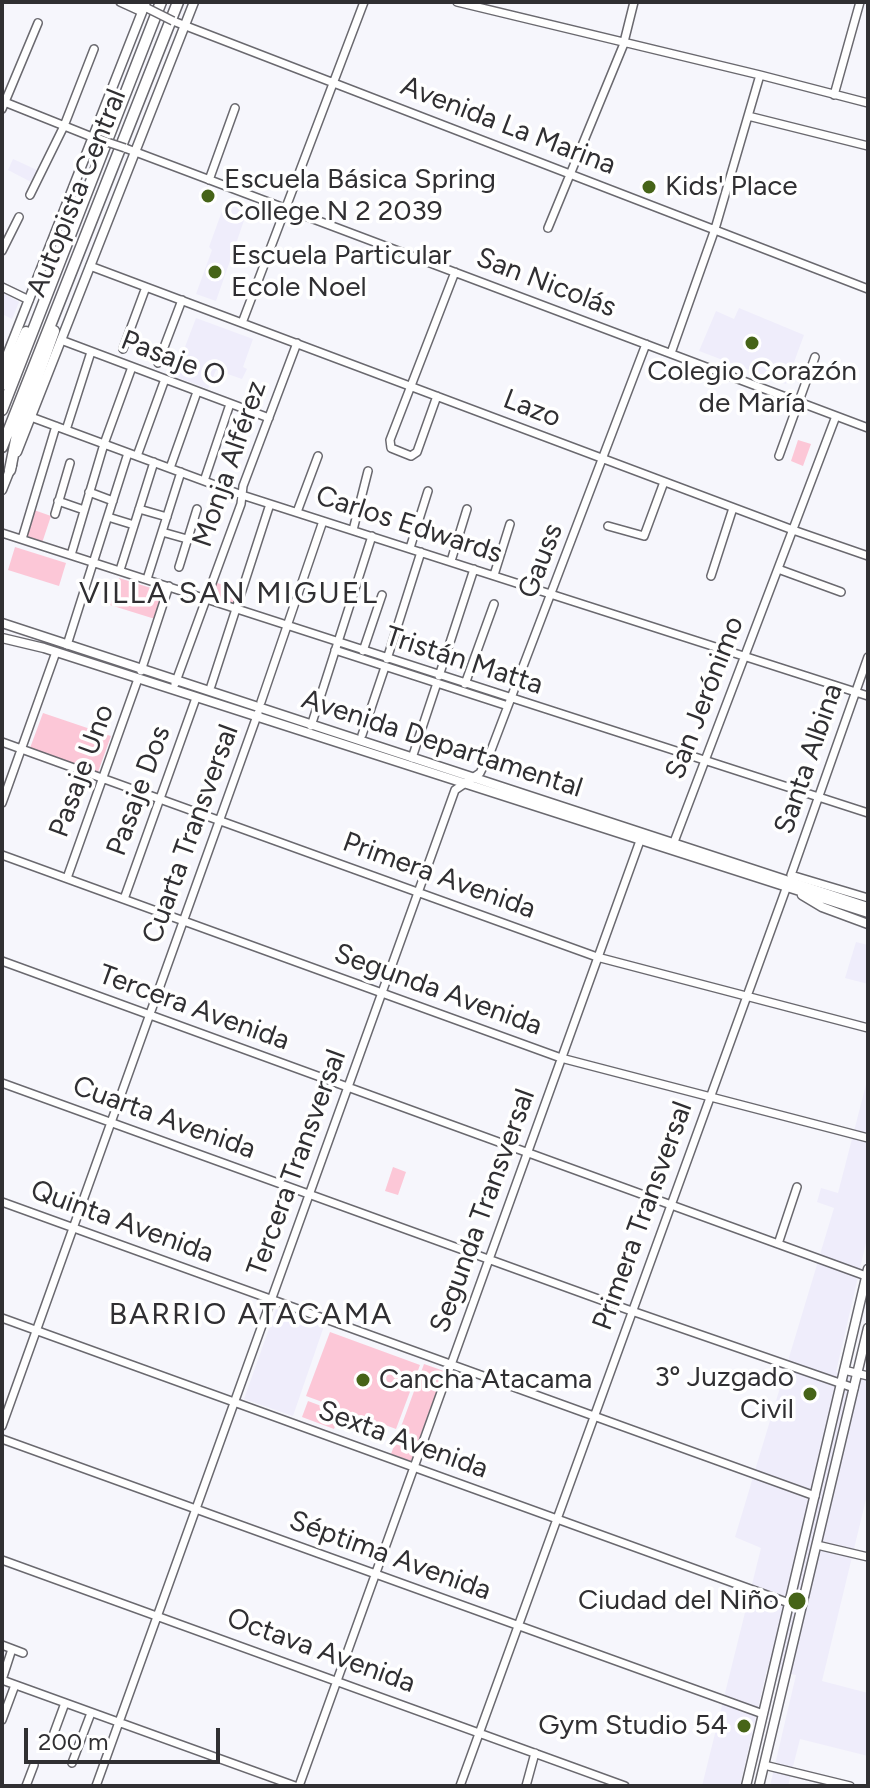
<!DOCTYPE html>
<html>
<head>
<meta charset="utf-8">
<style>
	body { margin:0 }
	#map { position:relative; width:870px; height:1788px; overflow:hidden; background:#f6f6fc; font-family:Figtree,sans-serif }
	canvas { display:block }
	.frame { position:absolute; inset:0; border:4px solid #302f32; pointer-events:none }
	.scale { position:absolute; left:24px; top:1728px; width:196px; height:36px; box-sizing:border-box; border:4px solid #302f32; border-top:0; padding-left:10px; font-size:24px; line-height:28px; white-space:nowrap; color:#302f32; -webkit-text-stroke:6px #fff; paint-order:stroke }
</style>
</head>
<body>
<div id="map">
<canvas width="870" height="1788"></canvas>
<div class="frame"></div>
<div class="scale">200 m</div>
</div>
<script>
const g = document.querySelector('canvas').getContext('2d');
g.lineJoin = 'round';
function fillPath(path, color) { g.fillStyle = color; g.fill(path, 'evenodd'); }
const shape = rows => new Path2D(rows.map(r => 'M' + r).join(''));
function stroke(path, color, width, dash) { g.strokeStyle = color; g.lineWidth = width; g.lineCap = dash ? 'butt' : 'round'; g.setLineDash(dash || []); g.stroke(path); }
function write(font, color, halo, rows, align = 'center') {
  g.font = font + ' Figtree,sans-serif'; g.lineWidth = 7; g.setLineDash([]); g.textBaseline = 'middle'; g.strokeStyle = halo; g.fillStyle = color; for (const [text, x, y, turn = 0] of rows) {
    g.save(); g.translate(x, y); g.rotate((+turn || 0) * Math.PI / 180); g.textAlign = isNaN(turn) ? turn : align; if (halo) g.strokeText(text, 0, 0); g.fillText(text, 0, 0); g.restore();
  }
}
fillPath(shape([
	[13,159,37,170,31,182,8,170],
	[226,200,248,209,216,301,196,294,212,250,209,247],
	[4,294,19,302,12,319,2,314],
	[739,308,804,335,786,384,699,351,716,311,734,319],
	[196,318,253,339,243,367,247,369,242,379,216,370,208,389,174,376],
	[856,942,868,945,868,984,845,978],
	[868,1077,868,1234,836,1372,868,1380,868,1491,822,1681,868,1693,868,1756,800,1739,788,1786,770,1786,796,1675,767,1669,740,1786,702,1786,761,1548,735,1537,834,1208,817,1202,821,1188,838,1193],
	[276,1309,324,1326,293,1416,244,1399]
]), '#efedfb');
fillPath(shape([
	[798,440,811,444,803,466,791,461],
	[34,510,51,516,42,543,25,538],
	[15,547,66,563,59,586,8,570],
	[119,578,164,592,155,619,110,605],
	[214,582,240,590,235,605,209,597],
	[43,713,111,736,98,772,30,748],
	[393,1167,406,1172,398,1195,385,1191],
	[330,1332,420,1365,396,1429,306,1396],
	[424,1364,444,1371,411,1461,391,1454],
	[308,1401,340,1413,334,1429,302,1417]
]), '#fcc7d7');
const minor = shape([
	[120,2,142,12],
	[135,2,147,8],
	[457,2,760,75,868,103],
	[173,21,868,289],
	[834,95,860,2],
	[2,101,97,139],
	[2,109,38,23],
	[748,116,868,146],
	[125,148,868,428],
	[209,180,235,108],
	[30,195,64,126,94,49],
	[548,228,623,46,634,2],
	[2,251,19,217],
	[90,266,793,530,868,556],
	[2,287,29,300],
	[242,323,364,2],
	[61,340,269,418],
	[123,349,146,287],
	[671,353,715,229,760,75],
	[158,363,182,300],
	[437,396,417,452,411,456,391,448,390,440,455,272],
	[31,417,242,495,868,696],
	[66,430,91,352],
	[137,456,165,379],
	[779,456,815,357],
	[170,468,197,392],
	[204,481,230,404],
	[89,492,113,501],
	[58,501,84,510],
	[139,509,167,517],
	[297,512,318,456],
	[55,514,70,463],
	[108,517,134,525],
	[608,526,644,536,664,482],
	[353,530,368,471],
	[162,532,187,539],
	[2,533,868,813],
	[22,539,56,426],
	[410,548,428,491],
	[71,555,104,444,132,367],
	[451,561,467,509],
	[179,567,197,509],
	[778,569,841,592],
	[120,570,154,462],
	[494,575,510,524],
	[711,576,733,508],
	[147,579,181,472],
	[67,645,128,453],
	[335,650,508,706],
	[363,651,382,595],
	[868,657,791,875,868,898],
	[387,659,421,552],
	[141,671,169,586],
	[439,676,474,569],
	[175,684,241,504,243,486,297,343],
	[465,684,494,604],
	[211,686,270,504],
	[261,702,323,521],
	[311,726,372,536],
	[362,735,385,667],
	[2,742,597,957,868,1028],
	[412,758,437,683],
	[2,803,56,652],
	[674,842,836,416],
	[2,855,561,1058,868,1138],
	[67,878,138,679],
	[124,899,196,698],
	[2,961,866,1276],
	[2,1083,626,1309,854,1388],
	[2,1202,815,1496],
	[778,1244,797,1187],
	[2,1318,789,1603],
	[844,1370,868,1376],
	[2,1426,258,713],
	[2,1439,763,1714],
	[817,1545,868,1557],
	[2,1560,625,1786],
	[2,1645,23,1653],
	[2,1680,295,1786],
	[2,1680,12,1649],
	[2,1720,15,1685],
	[51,1741,65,1703],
	[72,1763,91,1713],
	[764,1765,850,1786],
	[26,1786,34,1765],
	[96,1786,455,790,480,773,490,753,646,344],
	[299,1786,641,838],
	[460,1786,787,886],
	[526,1786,535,1753]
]);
const major = shape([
	[2,368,146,2],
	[17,452,194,2],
	[2,490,12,465],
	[2,623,868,907],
	[2,638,44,648,868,913],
	[802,895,822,907,868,924],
	[746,1786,868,1269],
	[759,1786,868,1328]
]);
const highway = shape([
	[2,385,26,332],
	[2,410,161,2],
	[2,447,178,2],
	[10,470,17,435,54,331]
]);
stroke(minor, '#6a696f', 10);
stroke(major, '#6a696f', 11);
stroke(highway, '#6a696f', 13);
stroke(minor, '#fff', 7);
stroke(major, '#fff', 8);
stroke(highway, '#fff', 10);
const minorBridge = shape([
	[149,9,173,21],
	[98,139,125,148]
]);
stroke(minorBridge, '#6a696f', 10, []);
stroke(minorBridge, '#fff', 7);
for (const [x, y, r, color] of [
	[649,187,8,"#466418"],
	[208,196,8,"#466418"],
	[215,272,8,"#466418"],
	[752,343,8,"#466418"],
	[363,1380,8,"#466418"],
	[810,1394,8,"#466418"],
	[797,1601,10,"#466418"],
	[744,1726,8,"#466418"]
]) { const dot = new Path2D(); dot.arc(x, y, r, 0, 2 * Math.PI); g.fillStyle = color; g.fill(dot); stroke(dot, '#fff', 3); }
write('28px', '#302f32', '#fff', [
	["Avenida La Marina",508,126,21],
	["Autopista Central",77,193,-68],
	["San Nicolás",546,283,21],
	["Pasaje O",173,359,21],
	["Lazo",532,409,21],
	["Monja Alférez",230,464,-71],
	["Carlos Edwards",409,525,18],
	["Gauss",541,561,-69],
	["Tristán Matta",464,661,18],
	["San Jerónimo",705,698,-69],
	["Avenida Departamental",442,744,18],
	["Santa Albina",809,759,-71],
	["Pasaje Uno",82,771,-70],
	["Pasaje Dos",139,791,-70],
	["Cuarta Transversal",191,834,-70],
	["Primera Avenida",439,876,20],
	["Segunda Avenida",438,990,20],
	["Tercera Avenida",194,1008,20],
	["Cuarta Avenida",164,1118,20],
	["Tercera Transversal",297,1163,-70],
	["Segunda Transversal",483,1211,-70],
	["Primera Transversal",643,1216,-70],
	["Quinta Avenida",122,1222,20],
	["Sexta Avenida",403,1440,20],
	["Séptima Avenida",390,1556,20],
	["Octava Avenida",321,1651,20]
]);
write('28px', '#302f32', '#fff', [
	["Escuela Básica Spring",224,180],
	["College N 2 2039",224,212],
	["Kids' Place",665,187],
	["Escuela Particular",231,256],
	["Ecole Noel",231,288],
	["Colegio Corazón",752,372,"center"],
	["de María",752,404,"center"],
	["3º Juzgado",794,1378,"right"],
	["Civil",794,1410,"right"],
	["Cancha Atacama",379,1380],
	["Ciudad del Niño",779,1601,"right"],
	["Gym Studio 54",728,1726,"right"]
], 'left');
g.letterSpacing = '2px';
write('30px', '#302f32', '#fff', [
	["VILLA SAN MIGUEL",229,594],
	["BARRIO ATACAMA",251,1315]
]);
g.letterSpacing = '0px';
</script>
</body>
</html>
